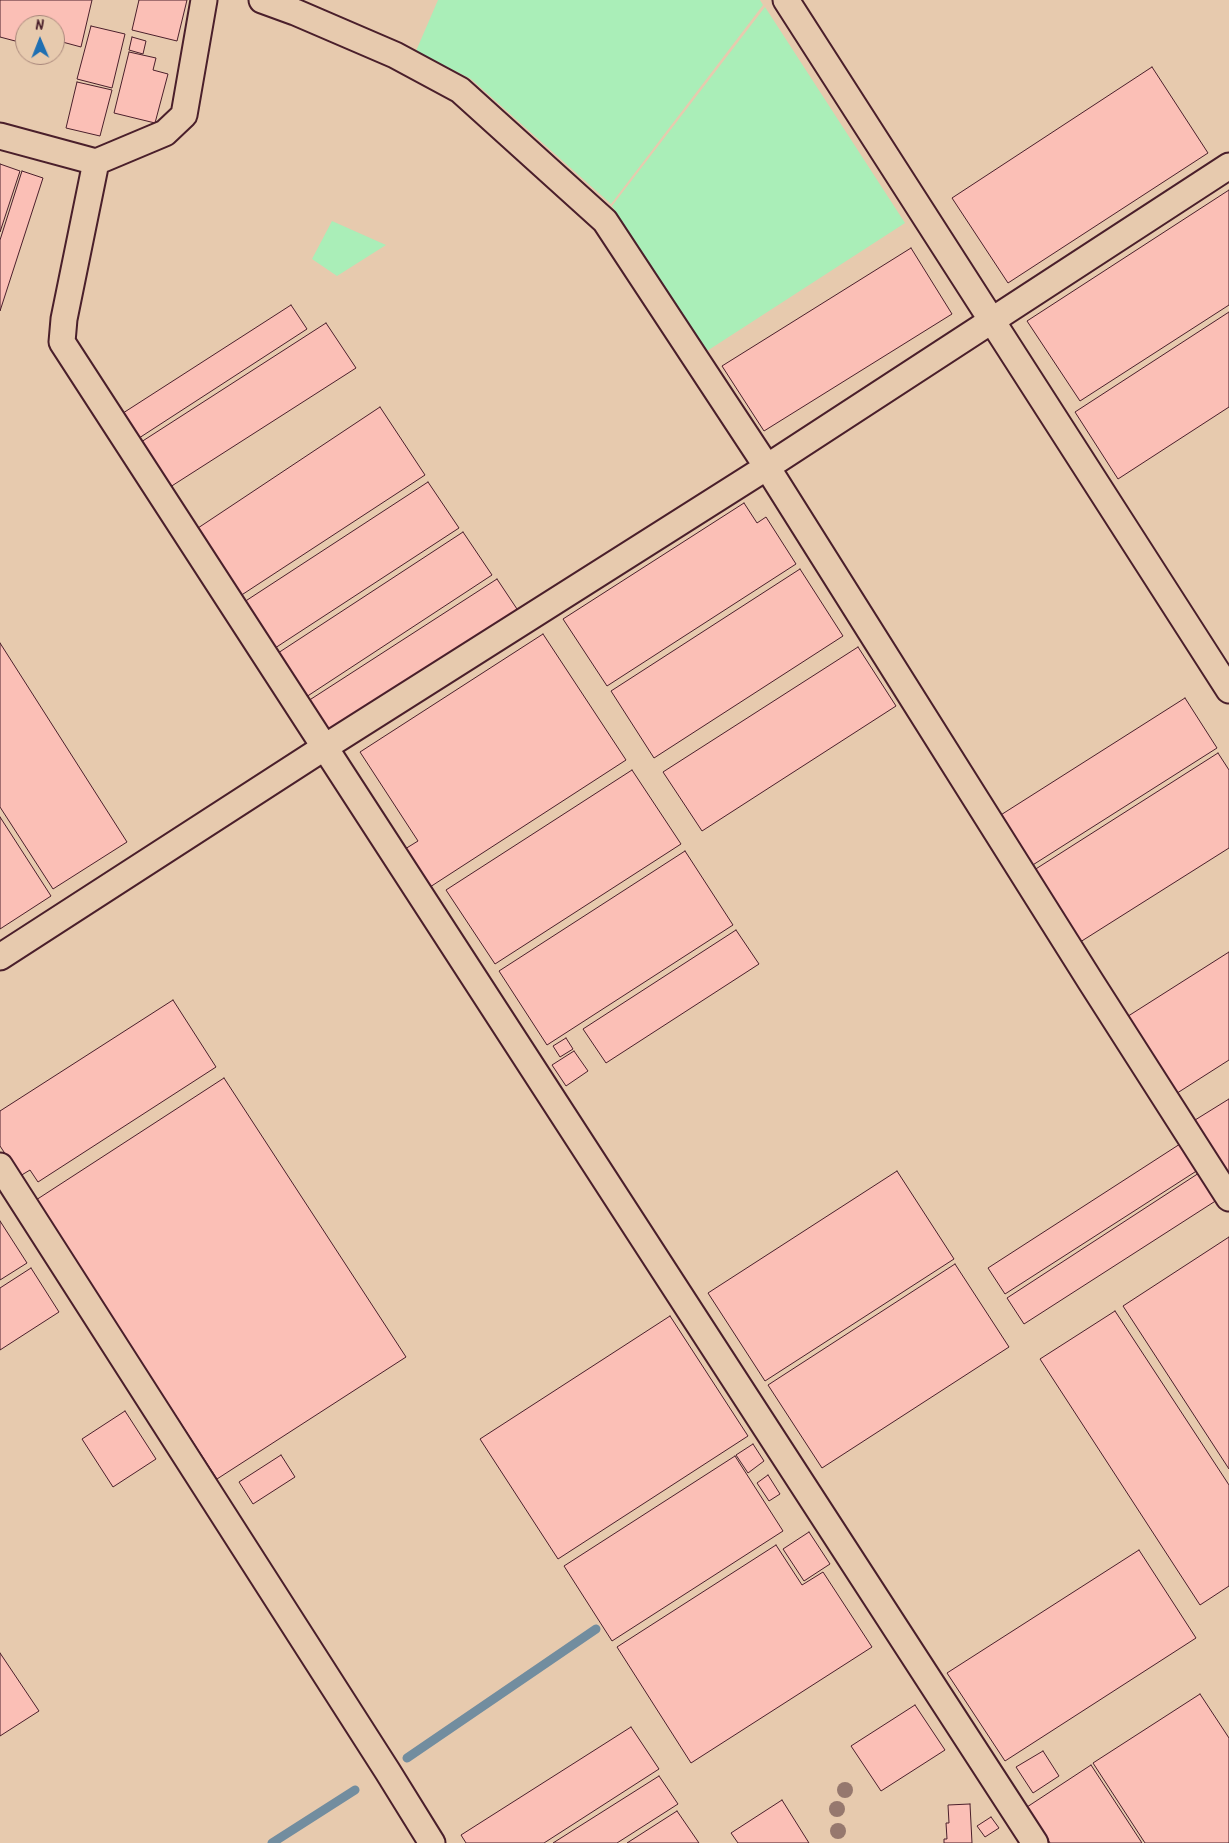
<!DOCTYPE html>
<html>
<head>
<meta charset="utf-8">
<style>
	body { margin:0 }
	#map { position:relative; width:1229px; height:1843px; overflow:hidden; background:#e7caae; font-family:Kalam,sans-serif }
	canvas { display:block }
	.north { position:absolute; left:15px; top:15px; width:50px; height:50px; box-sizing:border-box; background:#e7caae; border:1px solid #a8867a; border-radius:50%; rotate:359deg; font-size:14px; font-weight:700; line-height:20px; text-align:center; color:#4a1f2b }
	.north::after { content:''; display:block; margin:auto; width:18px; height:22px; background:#1f6fb2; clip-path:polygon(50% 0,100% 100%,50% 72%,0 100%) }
</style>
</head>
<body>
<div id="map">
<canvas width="1229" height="1843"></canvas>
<div class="north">N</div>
</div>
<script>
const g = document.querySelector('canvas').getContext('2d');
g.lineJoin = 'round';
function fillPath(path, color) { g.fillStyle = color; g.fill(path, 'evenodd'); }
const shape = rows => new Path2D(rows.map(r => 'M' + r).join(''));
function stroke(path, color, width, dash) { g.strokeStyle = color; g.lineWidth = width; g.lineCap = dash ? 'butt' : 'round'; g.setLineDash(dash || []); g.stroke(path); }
fillPath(shape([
	[438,0,760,0,763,5,611,204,471,79,416,51],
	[765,7,905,223,707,351,612,206],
	[332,221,386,245,337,276,312,259]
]), '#aaeeb8');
stroke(shape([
	[407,1758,596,1629],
	[272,1843,355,1790]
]), '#728d9f', 9);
const building = shape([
	[0,0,92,0,81,47,55,40,55,25,25,25,25,33,22,32,19,42,0,37,0,0],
	[139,0,187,0,177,41,132,30,139,0],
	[91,26,125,34,112,88,77,79,91,26],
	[132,37,146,41,143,54,129,50,132,37],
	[129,52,156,58,153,70,168,74,155,123,114,113,129,52],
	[1152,67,1208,153,1008,283,952,198,1152,67],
	[77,82,112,90,100,136,66,128,77,82],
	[0,164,20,171,0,232,0,164],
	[22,171,43,178,0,311,0,240,22,171],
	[1229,190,1229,305,1080,401,1027,321,1229,190],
	[911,248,952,314,764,431,722,366,911,248],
	[291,305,307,329,136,440,120,415,291,305],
	[1229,312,1229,407,1118,479,1075,412,1229,312],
	[326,323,356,368,167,489,138,444,326,323],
	[380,407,425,475,237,598,192,532,380,407],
	[428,482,459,528,272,650,241,604,428,482],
	[744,503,757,523,766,517,796,564,607,686,563,619,744,503],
	[463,532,492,575,303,699,275,655,463,532],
	[800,569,843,636,654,758,611,691,800,569],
	[497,579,519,612,330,734,308,701,497,579],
	[543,634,626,760,430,887,405,849,418,841,360,752,543,634],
	[0,643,127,842,53,889,0,807,0,643],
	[858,647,896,706,702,831,663,772,858,647],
	[1185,698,1217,748,1028,868,996,818,1185,698],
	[1218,753,1229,770,1229,848,1077,944,1031,872,1218,753],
	[632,770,681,844,495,964,446,890,632,770],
	[0,817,51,896,0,929,0,817],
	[685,851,733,925,547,1045,499,971,685,851],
	[736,930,759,964,606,1063,583,1029,736,930],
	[1229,952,1229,1060,1171,1097,1122,1020,1229,952],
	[173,1000,216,1067,38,1182,30,1170,20,1176,0,1146,0,1111,173,1000],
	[566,1038,573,1049,560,1057,553,1046,566,1038],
	[574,1051,588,1071,566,1086,552,1065,574,1051],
	[224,1078,406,1357,217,1479,36,1200,224,1078],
	[1229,1099,1229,1191,1187,1125,1229,1099],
	[1180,1144,1198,1170,1005,1294,988,1268,1180,1144],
	[897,1171,954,1259,765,1381,708,1293,897,1171],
	[1199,1173,1217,1200,1024,1324,1007,1298,1199,1173],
	[0,1221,27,1263,0,1280,0,1221],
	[1229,1237,1229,1469,1123,1306,1229,1237],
	[955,1264,1009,1347,822,1468,768,1385,955,1264],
	[31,1268,59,1312,0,1350,0,1288,31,1268],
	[1115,1311,1229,1485,1229,1586,1200,1605,1040,1359,1115,1311],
	[670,1316,748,1436,558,1559,480,1439,670,1316],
	[125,1411,156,1459,113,1487,82,1439,125,1411],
	[753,1444,764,1461,748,1473,736,1455,753,1444],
	[281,1455,295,1477,253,1504,239,1482,281,1455],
	[735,1456,783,1531,612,1641,564,1566,735,1456],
	[768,1475,780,1494,769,1501,757,1483,768,1475],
	[809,1532,830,1564,804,1581,783,1549,809,1532],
	[776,1545,802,1585,823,1572,872,1647,691,1763,617,1647,776,1545],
	[1139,1550,1196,1638,1005,1761,947,1673,1139,1550],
	[0,1653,39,1711,0,1736,0,1653],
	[1200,1694,1229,1738,1229,1843,1145,1843,1093,1763,1200,1694],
	[915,1705,945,1750,881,1791,851,1746,915,1705],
	[631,1727,659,1769,544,1843,466,1843,461,1835,631,1727],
	[1043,1751,1059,1776,1033,1793,1016,1767,1043,1751],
	[1091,1765,1142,1843,1050,1843,1027,1807,1091,1765],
	[659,1776,678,1804,617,1843,553,1843,659,1776],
	[782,1800,809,1843,738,1843,731,1833,782,1800],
	[970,1804,972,1843,944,1843,944,1839,947,1839,946,1823,949,1823,948,1805,970,1804],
	[677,1811,699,1843,627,1843,677,1811],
	[991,1817,999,1828,985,1837,977,1826,991,1817]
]);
fillPath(building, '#fbbfb6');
stroke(building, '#4a1f2b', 1);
const street = shape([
	[262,0,295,12,395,55,460,90,605,221,767,467,1091,982,1229,1198],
	[786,0,1229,690],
	[0,136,96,162,165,133,184,115,204,0],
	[96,162,64,319,62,342,1035,1843],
	[0,957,325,747,767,467,1229,166],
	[0,1166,388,1772,432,1843]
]);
stroke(street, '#4a1f2b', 29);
stroke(street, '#e7caae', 25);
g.fillStyle = '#96786e';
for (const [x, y] of [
	[845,1790],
	[837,1809],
	[838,1831]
]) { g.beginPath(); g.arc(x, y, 8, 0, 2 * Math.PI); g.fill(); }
</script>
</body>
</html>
